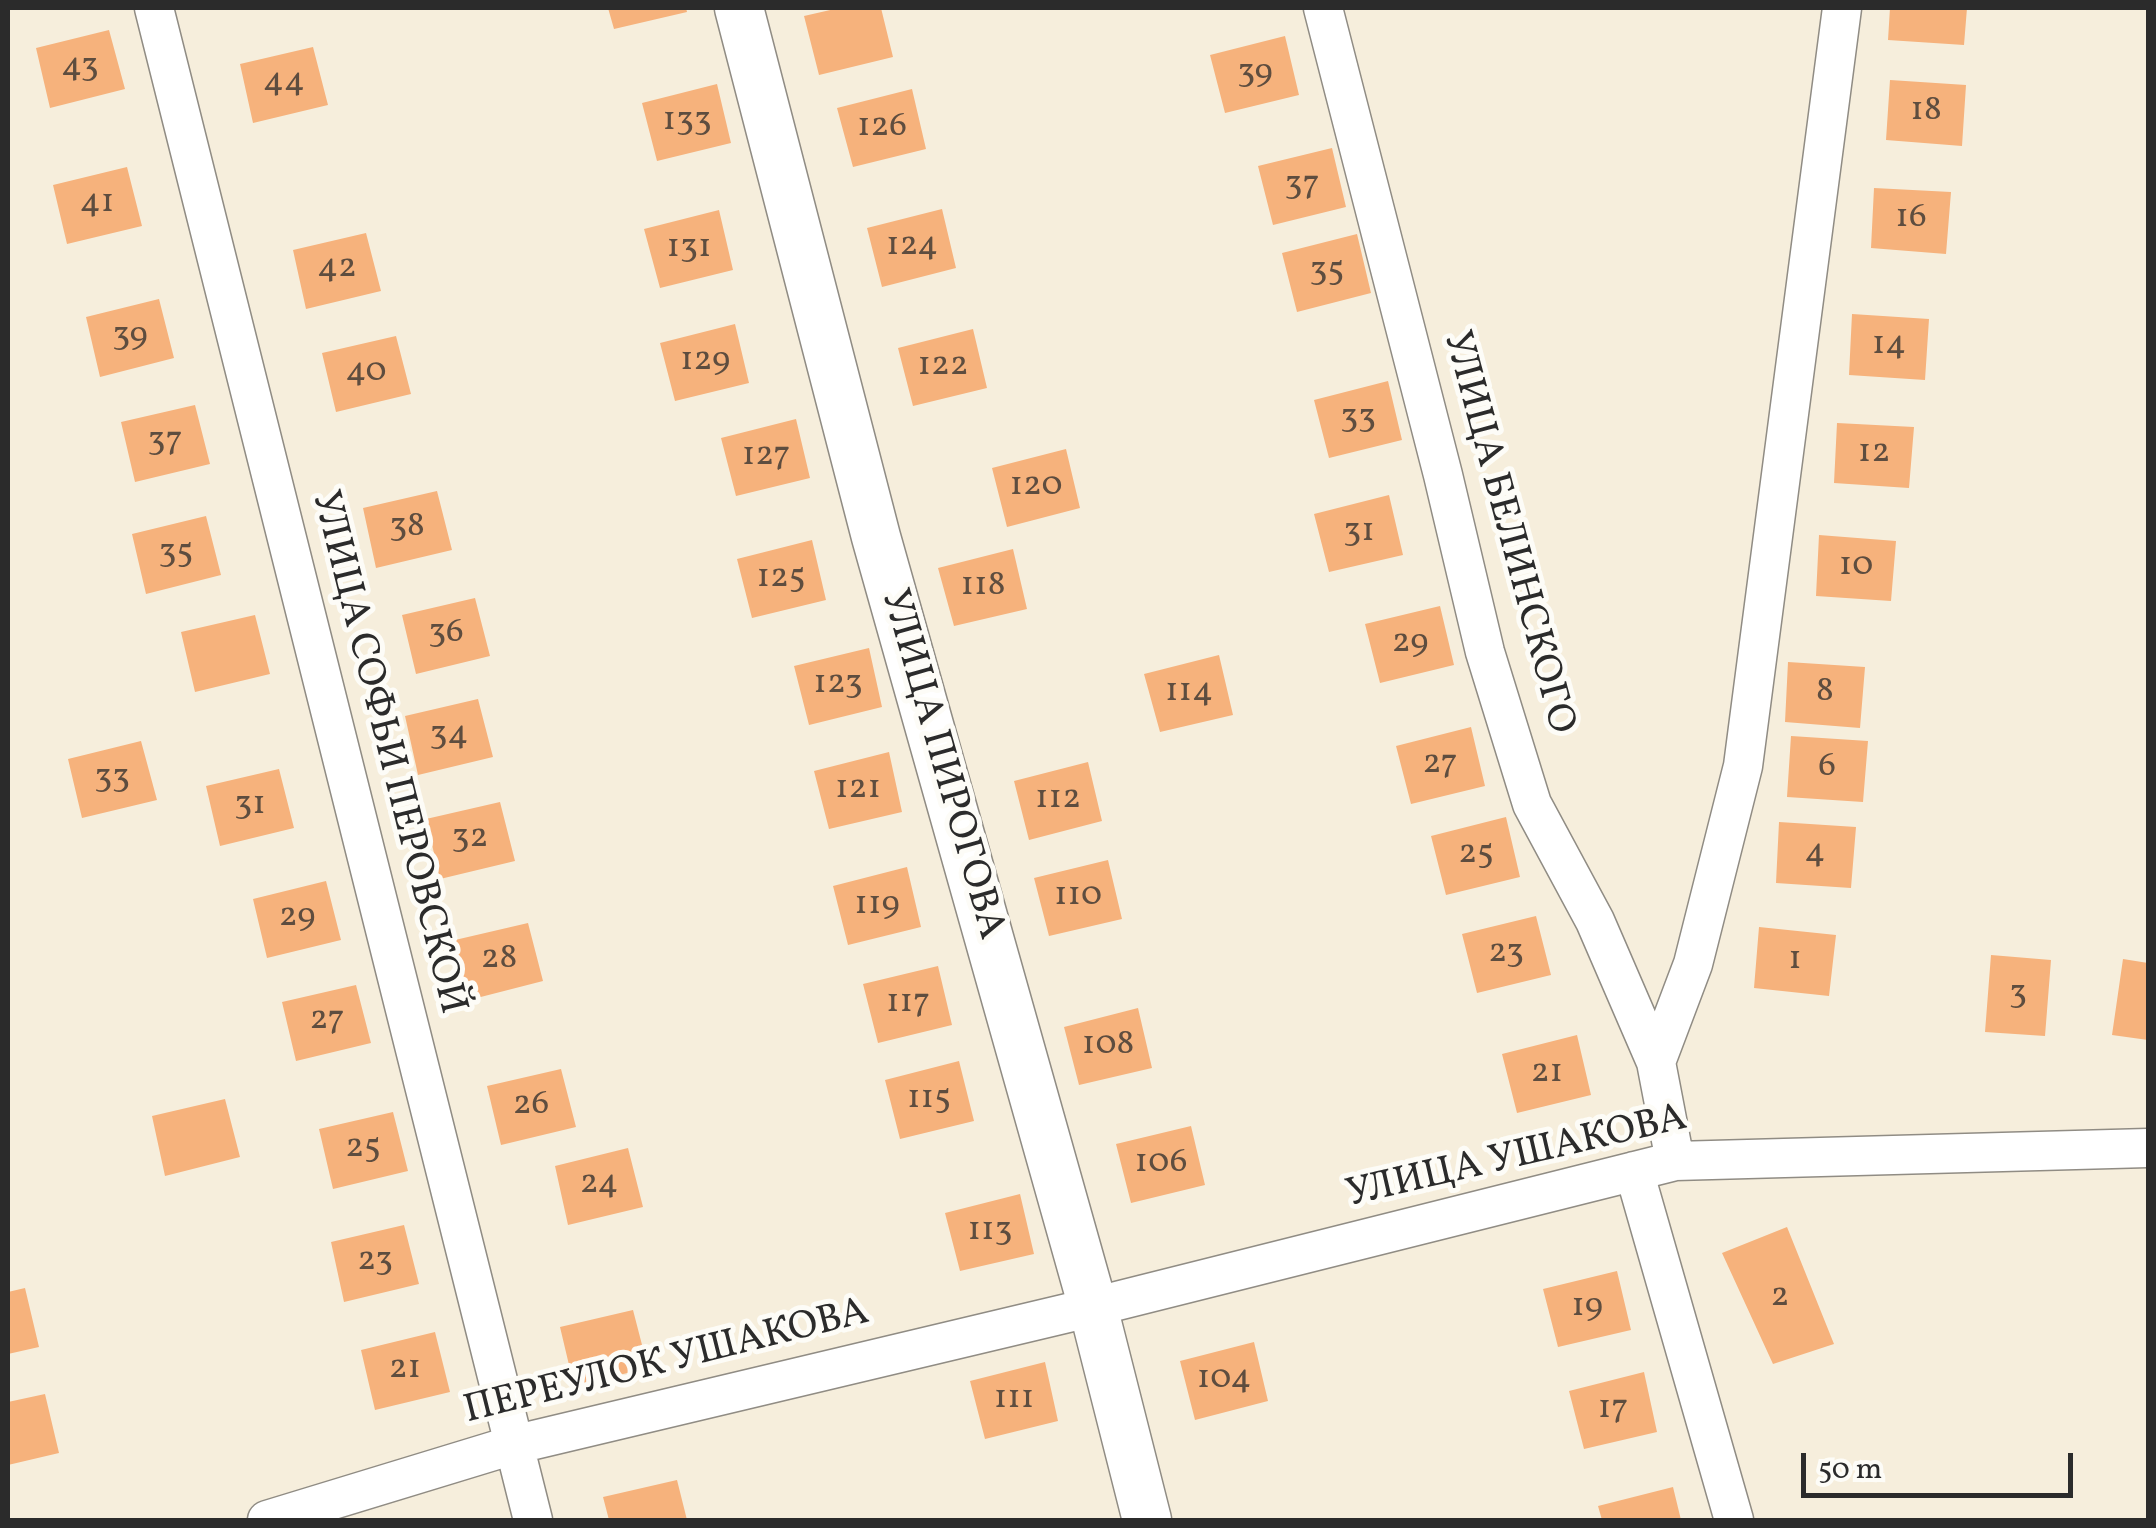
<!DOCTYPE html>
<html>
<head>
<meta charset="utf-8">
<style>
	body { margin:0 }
	#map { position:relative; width:2156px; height:1528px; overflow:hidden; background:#f6eedc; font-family:Vollkorn,serif }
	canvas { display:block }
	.frame { position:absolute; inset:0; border:10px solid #2b2b2b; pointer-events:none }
	.scale { position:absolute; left:1801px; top:1453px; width:272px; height:45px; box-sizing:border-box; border:5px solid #2b2b2b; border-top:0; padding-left:12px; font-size:30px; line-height:35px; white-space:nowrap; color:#2b2b2b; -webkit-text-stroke:8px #fdfcf7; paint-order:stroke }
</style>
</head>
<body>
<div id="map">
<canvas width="2156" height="1528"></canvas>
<div class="frame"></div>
<div class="scale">50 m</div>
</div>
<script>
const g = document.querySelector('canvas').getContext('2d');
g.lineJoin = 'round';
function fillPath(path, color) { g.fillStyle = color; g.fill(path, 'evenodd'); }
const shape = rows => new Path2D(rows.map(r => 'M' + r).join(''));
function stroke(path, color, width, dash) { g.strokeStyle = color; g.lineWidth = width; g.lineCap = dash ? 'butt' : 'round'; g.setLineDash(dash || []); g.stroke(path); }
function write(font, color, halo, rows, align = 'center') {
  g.font = font + ' Vollkorn,serif'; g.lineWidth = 10; g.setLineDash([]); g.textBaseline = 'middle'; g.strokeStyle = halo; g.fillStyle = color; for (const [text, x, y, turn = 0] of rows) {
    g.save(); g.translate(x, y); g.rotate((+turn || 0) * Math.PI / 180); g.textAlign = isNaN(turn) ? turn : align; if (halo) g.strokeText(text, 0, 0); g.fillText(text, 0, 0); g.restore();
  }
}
fillPath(shape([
	[608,8,686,8,687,12,614,29],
	[839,8,881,8,893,57,819,75,804,16],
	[1890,8,1967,8,1964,45,1888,40],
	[109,30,125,89,50,108,36,48],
	[1285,36,1299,95,1225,113,1210,55],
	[313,47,328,105,253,123,240,64],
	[1890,80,1966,85,1962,146,1886,140],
	[717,84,731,143,657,161,642,103],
	[912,89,926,149,853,167,837,108],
	[1332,148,1346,207,1273,225,1258,166],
	[127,167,142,226,67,244,53,185],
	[1874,188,1951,192,1946,254,1871,248],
	[942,209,956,268,882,287,867,228],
	[719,210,733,270,660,288,644,229],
	[366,233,381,291,306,309,293,250],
	[1357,234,1371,293,1297,312,1282,253],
	[159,299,174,358,100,377,86,317],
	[1852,314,1929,319,1925,380,1849,375],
	[735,324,749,383,675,401,660,343],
	[973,329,987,388,913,406,898,348],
	[396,336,411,394,336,412,322,353],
	[1388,381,1402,440,1329,458,1314,400],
	[195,405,210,464,135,482,121,422],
	[796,419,810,478,736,496,721,438],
	[1837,423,1914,427,1909,488,1834,483],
	[1066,449,1080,508,1007,527,992,468],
	[437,491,452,550,376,568,363,508],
	[1389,495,1403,555,1329,572,1314,514],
	[206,516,221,575,146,594,132,534],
	[1819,535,1896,541,1891,601,1816,596],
	[812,540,826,600,752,618,737,559],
	[1013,549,1027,609,954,626,938,568],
	[475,598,490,656,416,674,402,615],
	[1440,606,1454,665,1380,683,1365,624],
	[255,615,270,674,195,692,181,632],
	[869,648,882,707,809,725,794,666],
	[1219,655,1233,715,1160,732,1144,674],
	[1788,662,1865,667,1860,728,1785,722],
	[478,699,493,757,418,775,405,716],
	[1471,727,1485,786,1411,804,1396,746],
	[1791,736,1868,741,1863,802,1787,797],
	[141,741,157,800,82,818,68,759],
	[889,752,902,812,829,829,814,771],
	[1088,762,1102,821,1029,840,1014,781],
	[279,769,294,828,220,846,206,786],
	[500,802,515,861,440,879,426,819],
	[1506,817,1520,877,1446,895,1431,836],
	[1779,822,1856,827,1851,888,1776,883],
	[1108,860,1122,919,1049,936,1034,878],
	[907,867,921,927,848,945,833,886],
	[326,881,341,940,267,958,253,899],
	[1536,916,1551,975,1477,993,1462,934],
	[528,923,543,981,469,1000,455,940],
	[1759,927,1836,935,1829,996,1754,988],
	[1991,955,2051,960,2045,1036,1985,1032],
	[2123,959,2148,963,2148,1040,2112,1035],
	[938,966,952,1025,878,1043,863,984],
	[356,985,371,1043,296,1061,282,1002],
	[1138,1008,1152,1068,1079,1085,1064,1027],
	[1577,1035,1591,1095,1517,1113,1502,1054],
	[959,1061,974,1121,900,1139,885,1080],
	[561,1069,576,1127,501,1145,487,1086],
	[225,1099,240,1157,165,1176,152,1116],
	[393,1112,408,1171,333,1189,319,1129],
	[1191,1126,1205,1185,1131,1203,1116,1144],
	[628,1148,643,1207,568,1225,555,1166],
	[1020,1194,1034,1254,960,1271,945,1213],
	[404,1225,419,1284,344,1302,331,1242],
	[1787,1227,1834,1344,1773,1364,1722,1253],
	[1617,1271,1631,1330,1558,1347,1543,1289],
	[25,1288,39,1347,8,1354,8,1292],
	[633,1310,648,1368,574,1386,560,1327],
	[435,1332,450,1392,375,1410,361,1350],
	[1254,1342,1268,1401,1195,1420,1180,1361],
	[1045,1362,1058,1421,985,1439,970,1381],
	[1644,1372,1657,1432,1584,1449,1569,1391],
	[45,1394,59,1453,8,1465,8,1402],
	[677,1480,687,1520,609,1520,603,1497],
	[1673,1487,1681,1520,1602,1520,1598,1506]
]), '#f6b27c');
const minor = shape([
	[154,8,533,1520],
	[1323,8,1443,475,1485,652,1532,804,1595,921,1656,1062,1675,1161],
	[1656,1062,1693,964,1743,766,1842,8],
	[1634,1171,1734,1520],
	[267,1520,513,1445,1093,1307,1675,1161,2148,1148]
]);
const tertiary = shape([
	[739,8,876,537,1093,1307,1147,1520]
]);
stroke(minor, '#908c84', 41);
stroke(tertiary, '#908c84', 51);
stroke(minor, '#fff', 38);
stroke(tertiary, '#fff', 48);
write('35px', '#5e4d3f', null, [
	["43",80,69],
	["39",1255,75],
	["44",284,84],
	["18",1926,113],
	["133",687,123],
	["126",882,129],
	["37",1302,187],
	["41",97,205],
	["16",1911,220],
	["124",912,248],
	["131",689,250],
	["42",337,270],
	["35",1327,273],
	["39",130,338],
	["14",1889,347],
	["129",705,363],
	["122",943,368],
	["40",366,374],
	["33",1358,420],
	["37",165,443],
	["12",1874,455],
	["127",766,458],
	["120",1036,488],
	["38",407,529],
	["31",1359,534],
	["35",176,555],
	["10",1856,568],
	["125",781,580],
	["118",983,588],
	["36",446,635],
	["29",1410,645],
	["123",838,686],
	["114",1189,694],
	["8",1825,694],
	["34",449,737],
	["27",1440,766],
	["6",1827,769],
	["33",112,780],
	["121",858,791],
	["112",1058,801],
	["31",250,807],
	["32",470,840],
	["4",1815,855],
	["25",1476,856],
	["110",1078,898],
	["119",877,907],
	["29",297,919],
	["23",1506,955],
	["28",499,961],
	["1",1795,962],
	["3",2018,996],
	["117",908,1005],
	["27",327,1022],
	["108",1108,1047],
	["21",1547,1075],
	["115",929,1101],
	["26",531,1107],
	["25",363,1150],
	["106",1161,1165],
	["24",599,1186],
	["113",990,1233],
	["23",375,1263],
	["2",1780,1299],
	["19",1587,1309],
	["21",405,1371],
	["104",1224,1381],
	["111",1014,1401],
	["17",1613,1411]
]);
write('40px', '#2b2b2b', '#fdfcf7', [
	["УЛИЦА БЕЛИНСКОГО",1506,533,75],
	["УЛИЦА СОФЬИ ПЕРОВСКОЙ",386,753,76],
	["УЛИЦА ПИРОГОВА",940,765,74],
	["УЛИЦА УШАКОВА",1517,1159,-13],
	["ПЕРЕУЛОК УШАКОВА",667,1364,-14]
]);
</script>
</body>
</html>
